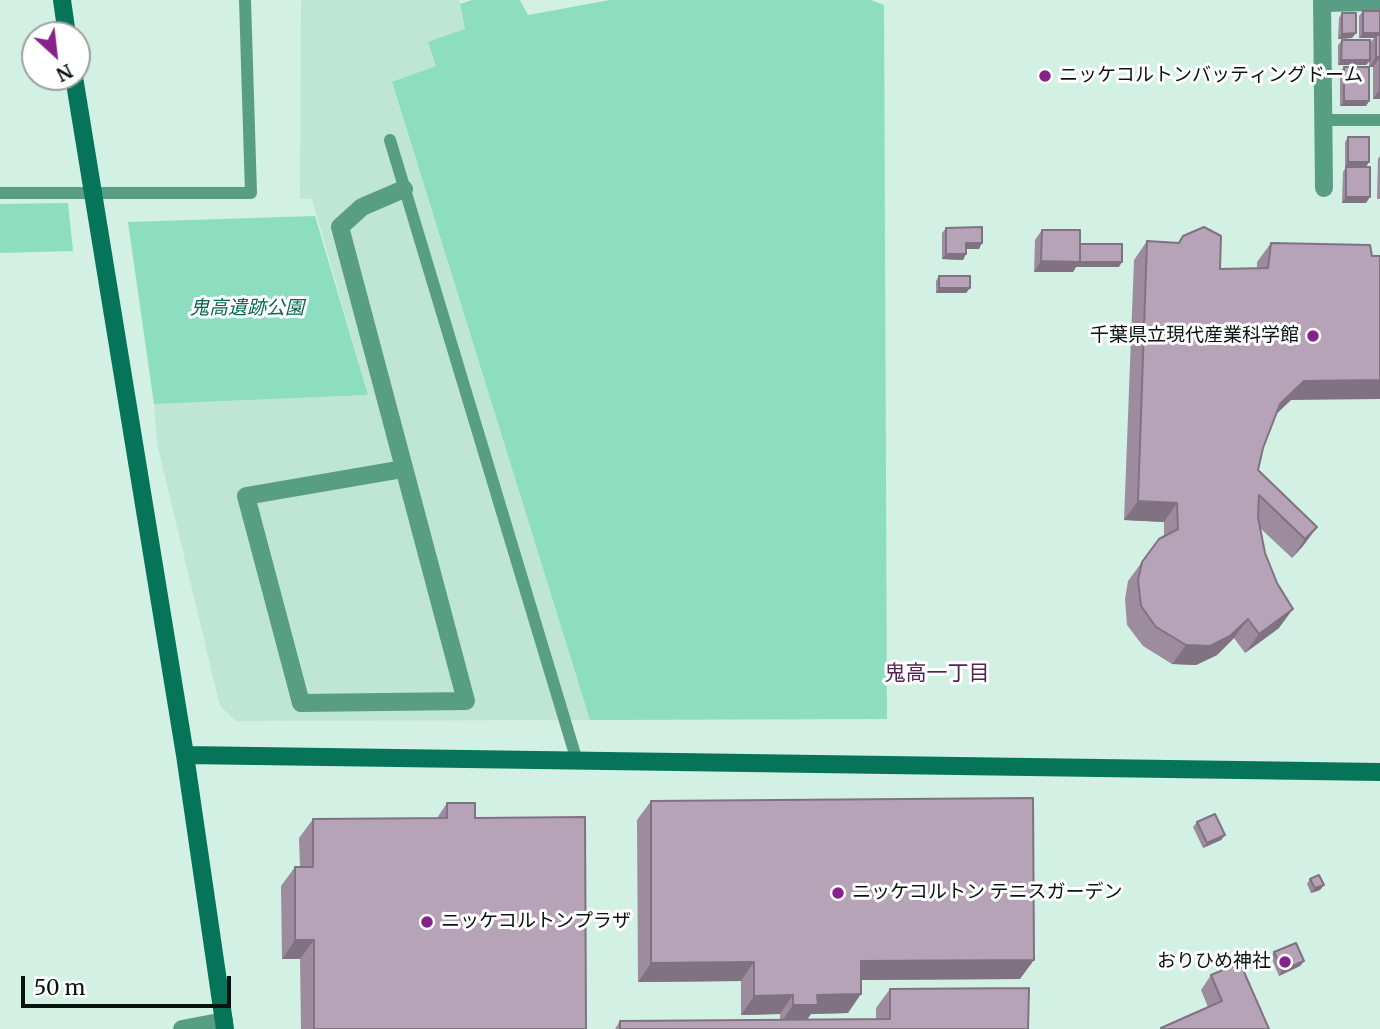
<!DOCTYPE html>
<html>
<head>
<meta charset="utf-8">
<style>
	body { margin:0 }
	#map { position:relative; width:1380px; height:1029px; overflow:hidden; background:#d2f0e4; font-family:Merriweather,serif }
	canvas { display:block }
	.north { position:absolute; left:21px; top:21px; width:70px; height:70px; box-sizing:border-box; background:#fff; border:2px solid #9da19f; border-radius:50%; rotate:153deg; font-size:19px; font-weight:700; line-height:28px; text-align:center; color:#091410 }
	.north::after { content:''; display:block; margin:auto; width:24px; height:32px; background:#85228b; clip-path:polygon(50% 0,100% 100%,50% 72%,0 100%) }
	.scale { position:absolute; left:21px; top:976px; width:210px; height:32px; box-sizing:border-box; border:4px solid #091410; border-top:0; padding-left:9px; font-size:21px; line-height:24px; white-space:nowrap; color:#091410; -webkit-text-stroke:5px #fff; paint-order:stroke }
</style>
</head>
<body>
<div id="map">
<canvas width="1380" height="1029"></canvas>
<div class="north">N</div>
<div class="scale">50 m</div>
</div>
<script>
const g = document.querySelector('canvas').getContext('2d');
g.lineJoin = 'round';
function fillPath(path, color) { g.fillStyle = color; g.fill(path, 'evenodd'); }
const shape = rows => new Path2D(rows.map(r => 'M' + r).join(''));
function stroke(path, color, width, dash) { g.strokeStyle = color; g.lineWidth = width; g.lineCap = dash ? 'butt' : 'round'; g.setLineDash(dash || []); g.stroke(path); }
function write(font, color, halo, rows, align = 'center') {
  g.font = font + ' Merriweather,"Noto Sans JP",serif'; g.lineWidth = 6; g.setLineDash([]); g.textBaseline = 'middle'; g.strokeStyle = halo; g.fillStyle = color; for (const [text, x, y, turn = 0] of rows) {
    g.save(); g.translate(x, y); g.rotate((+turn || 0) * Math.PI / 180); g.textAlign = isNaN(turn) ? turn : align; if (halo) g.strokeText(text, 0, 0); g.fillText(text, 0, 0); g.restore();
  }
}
fillPath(shape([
	[301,0,459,0,465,29,437,66,392,83,590,720,236,721,220,706,157,443,154,404,368,395,312,199,300,199]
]), '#bee5d5');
fillPath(shape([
	[472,0,520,0,528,15,610,0,871,0,884,5,887,719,590,720,392,82,436,66,428,42,465,29,460,4],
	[68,203,73,251,0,253,0,204],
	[315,216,368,395,154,404,128,222]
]), '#8dddc0');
stroke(shape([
	[1322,6,1380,5],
	[1323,120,1380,120],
	[390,140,577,761],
	[0,193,251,193,245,0]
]), '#579e85', 12);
stroke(shape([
	[1322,0,1324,188],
	[403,469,246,496,301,703,466,701,340,227,362,207,404,189],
	[182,1029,224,1021]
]), '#579e85', 18);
stroke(shape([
	[62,0,67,35],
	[74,77,185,755,225,1029],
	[185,755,1380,772]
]), '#067459', 18);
fillPath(shape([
	[1363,11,1380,11,1380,99,1373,99,1373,67,1369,67,1369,62,1366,65,1338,65,1338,45,1342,40,1370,43,1374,38,1359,38,1359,16],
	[1342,13,1352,38,1338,39,1339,18],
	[1344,67,1369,101,1366,106,1340,106,1340,72],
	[1348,137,1366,167,1366,203,1342,203,1343,172,1346,167,1357,167,1345,167,1345,142],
	[1380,156,1380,199,1377,199,1378,159],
	[946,228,979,249,966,249,963,260,942,259,942,233],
	[1042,230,1080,244,1119,267,1076,267,1073,272,1034,272,1035,240],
	[1183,236,1220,269,1257,268,1257,262,1271,243,1291,400,1276,414,1263,448,1258,470,1317,527,1303,546,1292,558,1260,528,1279,628,1245,653,1234,638,1217,655,1196,665,1172,664,1143,646,1127,625,1125,599,1128,581,1142,562,1164,536,1164,522,1124,520,1134,260,1147,241,1178,243],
	[939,276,970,288,966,293,936,293,936,281],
	[651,801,1020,979,861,980,848,1013,811,1014,807,1019,876,1019,876,1008,890,989,1028,1029,615,1029,620,1021,780,1020,780,1014,741,1015,741,981,638,982,637,820],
	[447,803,475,818,586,1029,301,1029,300,959,282,959,281,886,295,867,300,867,299,838,313,819,437,818],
	[1197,822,1225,835,1221,840,1203,848,1193,827],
	[1310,879,1324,885,1320,890,1311,893,1307,884],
	[1274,952,1304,961,1300,966,1279,976,1271,957],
	[1211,975,1269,1029,1160,1029,1208,1007,1201,990]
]), '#9d8c9d');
fillPath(shape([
	[1356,33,1352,38,1338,39,1342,34],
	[1363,33,1380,33,1380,35,1376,35,1374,38,1359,38],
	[1376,57,1380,57,1373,67,1369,67],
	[1341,60,1370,60,1366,65,1338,65],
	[1380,89,1380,99,1373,99],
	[1344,101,1369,101,1366,106,1340,106],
	[1348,162,1369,162,1366,167,1345,167],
	[1346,197,1370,197,1366,203,1342,203],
	[966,243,982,243,979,249,962,249],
	[946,254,966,254,963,260,942,259],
	[1041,261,1122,262,1119,267,1076,267,1073,272,1034,272],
	[939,288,970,288,966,293,936,293],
	[1380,380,1380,399,1291,400,1267,423,1280,404,1304,381],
	[1138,501,1177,503,1164,522,1124,520],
	[1317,527,1303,546,1292,558,1305,539],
	[1293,609,1279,628,1245,653,1259,634],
	[1248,619,1234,638,1217,655,1196,665,1172,664,1186,645],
	[1225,835,1221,840,1203,848,1207,843],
	[1324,885,1320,890,1311,893,1315,888],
	[295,940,314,940,300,959,282,959],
	[1034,960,1020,979,848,980,861,961],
	[1304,961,1300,966,1279,976,1282,970],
	[754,962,741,981,638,982,651,963],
	[861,994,848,1013,811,1014,804,1024,780,1024,793,1005,817,995],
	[793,995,780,1014,741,1015,754,996]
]), '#807280');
const building = shape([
	[1363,11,1380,11,1380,33,1363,33,1363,11],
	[1342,13,1356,13,1356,33,1342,34,1342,13],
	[1376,35,1380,35,1380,89,1380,57,1376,57,1376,35],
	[1342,40,1370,40,1370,60,1341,60,1342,40],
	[1344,67,1369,67,1369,101,1344,101,1344,67],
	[1348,137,1369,137,1369,162,1348,162,1348,137],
	[1346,167,1370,167,1370,197,1346,197,1346,167],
	[982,227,982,243,966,243,966,254,946,254,946,228,982,227],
	[1204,227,1221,236,1220,269,1268,268,1271,243,1370,245,1372,256,1380,256,1380,380,1304,381,1280,404,1263,448,1258,470,1317,527,1305,539,1259,495,1258,517,1265,553,1277,583,1293,609,1259,634,1248,619,1230,636,1210,646,1186,645,1156,627,1141,606,1138,580,1142,562,1159,539,1178,529,1177,503,1138,501,1147,241,1179,243,1183,236,1204,227],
	[1042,230,1080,230,1080,262,1041,261,1042,230],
	[1080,244,1122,244,1122,262,1080,262,1080,244],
	[939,276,970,276,970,288,939,288,939,276],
	[1033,798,1034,960,861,961,861,994,817,995,818,1005,793,1005,793,995,754,996,754,962,651,963,651,801,1033,798],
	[447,803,475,803,475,818,585,817,586,1029,314,1029,314,940,295,940,295,867,313,867,313,819,447,818,447,803],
	[1215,814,1225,835,1207,843,1197,822,1215,814],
	[1319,875,1324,885,1315,888,1310,879,1319,875],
	[1296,943,1304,961,1282,970,1274,952,1296,943],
	[1240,963,1269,1029,1161,1029,1161,1028,1222,1001,1211,975,1240,963],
	[1029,988,1028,1029,620,1029,620,1021,890,1019,890,989,1029,988]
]);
fillPath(building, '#b7a3b7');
stroke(building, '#807280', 2);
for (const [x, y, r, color] of [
	[1045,76,7,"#85228b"],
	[1313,336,7,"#85228b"],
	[838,893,7,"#85228b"],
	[427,922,7,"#85228b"],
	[1285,962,7,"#85228b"]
]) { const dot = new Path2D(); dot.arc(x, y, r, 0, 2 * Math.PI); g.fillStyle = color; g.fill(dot); stroke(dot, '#fff', 2.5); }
write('19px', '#091410', '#fff', [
	["ニッケコルトンバッティングドーム",1059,76],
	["千葉県立現代産業科学館",1299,336,"right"],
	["ニッケコルトン テニスガーデン",852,893],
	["ニッケコルトンプラザ",441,922],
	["おりひめ神社",1271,962,"right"]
], 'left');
write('italic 19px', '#04674e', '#fff', [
	["鬼高遺跡公園",247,309]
]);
write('21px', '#522355', '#fff', [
	["鬼高一丁目",937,674]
]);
</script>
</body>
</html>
